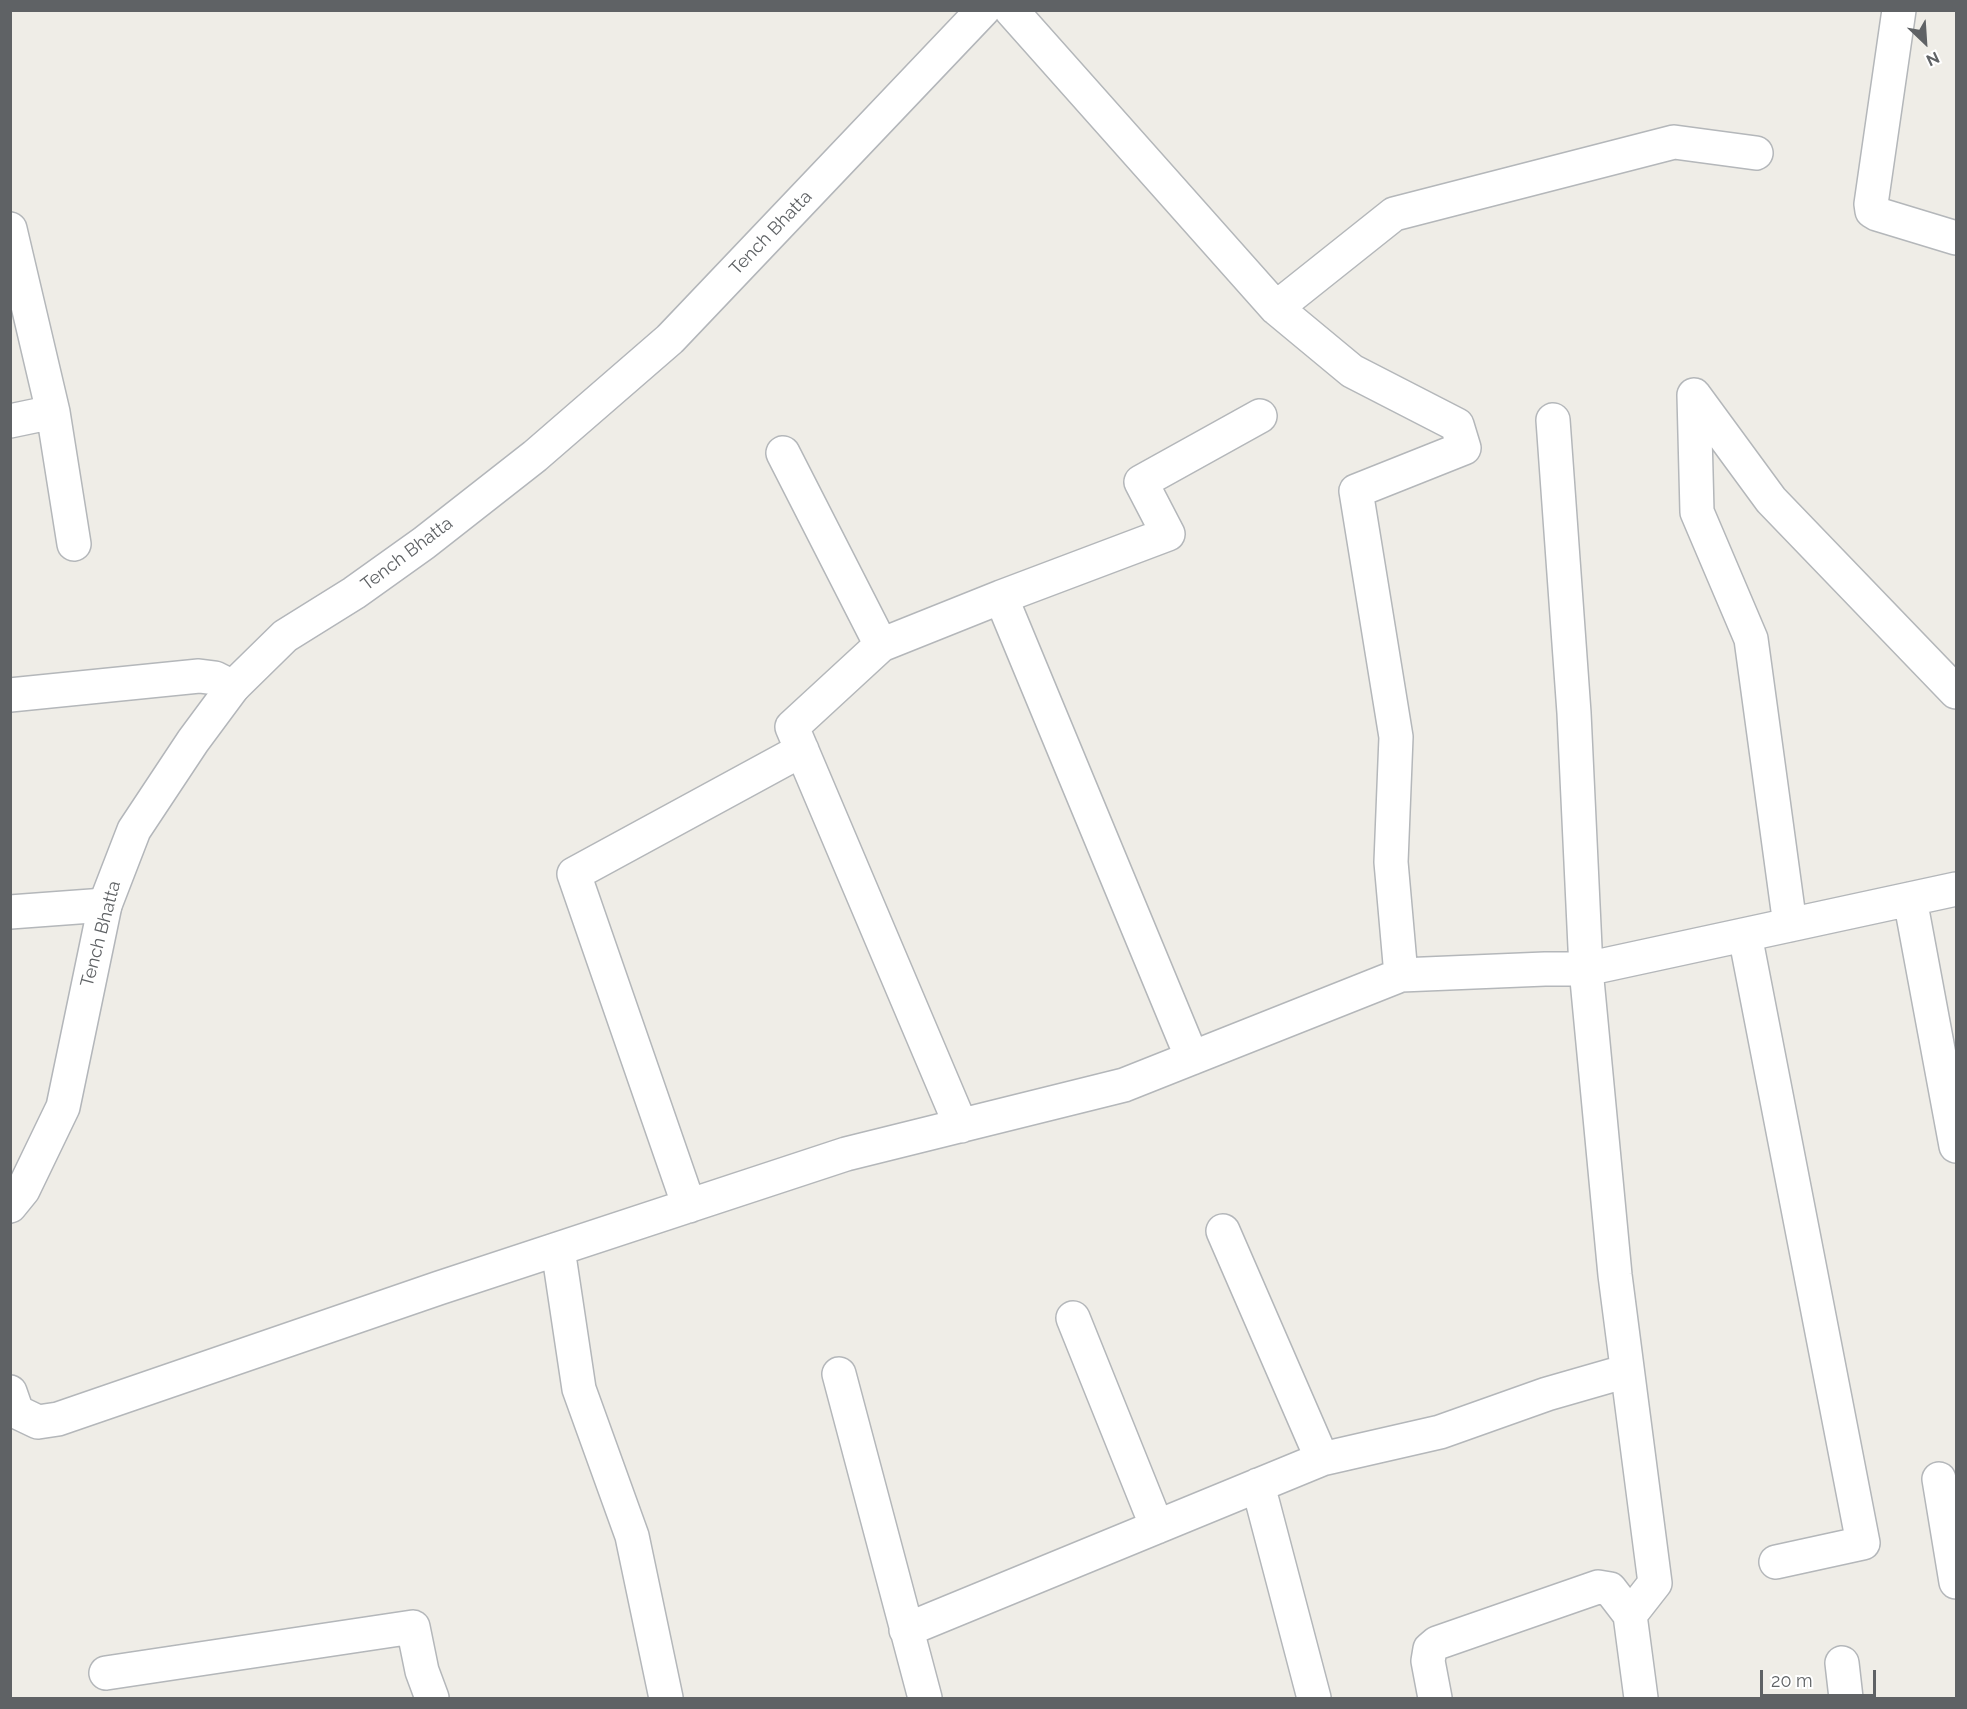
<!DOCTYPE html>
<html>
<head>
<meta charset="utf-8">
<style>
	body { margin:0 }
	#map { position:relative; width:1967px; height:1709px; overflow:hidden; background:#efede7; font-family:Raleway,sans-serif }
	canvas { display:block }
	.frame { position:absolute; inset:0; border:12px solid #5f6265; pointer-events:none }
	.north { position:absolute; left:1895px; top:12px; width:60px; height:60px; -webkit-text-stroke:4px #fff; paint-order:stroke; rotate:155deg; font-size:16px; font-weight:700; line-height:24px; text-align:center; color:#5f6265 }
	.north::after { content:''; display:block; margin:auto; width:21px; height:27px; background:#5f6265; clip-path:polygon(50% 0,100% 100%,50% 72%,0 100%) }
	.scale { position:absolute; left:1760px; top:1670px; width:116px; height:27px; box-sizing:border-box; border:3px solid #5f6265; border-top:0; padding-left:8px; font-size:18px; line-height:21px; white-space:nowrap; color:#5f6265; -webkit-text-stroke:4px #fff; paint-order:stroke }
</style>
</head>
<body>
<div id="map">
<canvas width="1967" height="1709"></canvas>
<div class="frame"></div>
<div class="north">N</div>
<div class="scale">20 m</div>
</div>
<script>
const g = document.querySelector('canvas').getContext('2d');
g.lineJoin = 'round';
const shape = rows => new Path2D(rows.map(r => 'M' + r).join(''));
function stroke(path, color, width, dash) { g.strokeStyle = color; g.lineWidth = width; g.lineCap = dash ? 'butt' : 'round'; g.setLineDash(dash || []); g.stroke(path); }
function write(font, color, halo, rows, align = 'center') {
  g.font = font + ' Raleway,sans-serif'; g.lineWidth = 6; g.setLineDash([]); g.textBaseline = 'middle'; g.strokeStyle = halo; g.fillStyle = color; for (const [text, x, y, turn = 0] of rows) {
    g.save(); g.translate(x, y); g.rotate((+turn || 0) * Math.PI / 180); g.textAlign = isNaN(turn) ? turn : align; if (halo) g.strokeText(text, 0, 0); g.fillText(text, 0, 0); g.restore();
  }
}
const minor = shape([
	[1011,10,1276,308,1352,371,1457,425,1464,448,1356,491,1396,737,1391,862,1401,975],
	[1899,10,1871,204,1872,211,1877,214,1956,238],
	[10,229,53,412,74,544],
	[1276,308,1394,214,1674,142,1756,153],
	[1553,420,1574,713,1586,969,1615,1275,1655,1583,1630,1615,1641,1698],
	[10,421,53,412],
	[783,453,881,645],
	[10,695,199,676,215,678,233,687],
	[1910,899,1956,1146],
	[10,912,105,905],
	[1790,925,1751,639,1697,512,1694,395,1771,500,1956,692],
	[1745,935,1863,1543,1776,1562],
	[1192,1058,1001,597,1168,534,1141,482,1260,416],
	[961,1126,792,727,881,645,1001,597],
	[689,1206,574,874,802,750],
	[1223,1231,1322,1459],
	[558,1249,579,1389,632,1536,666,1698],
	[1073,1318,1157,1527],
	[839,1374,925,1698],
	[10,1392,17,1412,38,1422,58,1419,439,1288,846,1154,1124,1085,1401,975,1545,969,1586,969,1956,889],
	[1939,1479,1956,1582],
	[1258,1485,1314,1698],
	[906,1630,1322,1459,1440,1432,1547,1394,1627,1371],
	[1842,1663,1846,1698],
	[106,1673,413,1627,422,1671,432,1698],
	[1435,1698,1428,1661,1430,1649,1437,1643,1598,1587,1610,1589,1630,1615]
]);
const secondary = shape([
	[10,1206,23,1190,63,1107,105,905,134,830,193,741,233,687,285,636,354,593,424,543,535,456,670,339,983,10]
]);
stroke(minor, '#b4b7ba', 36);
stroke(secondary, '#b3b6ba', 36);
stroke(minor, '#fff', 33);
stroke(secondary, '#fff', 33);
write('18px', '#5f6265', '#fff', [
	["Tench Bhatta",771,233,-46],
	["Tench Bhatta",407,554,-37],
	["Tench Bhatta",101,934,-75]
]);
</script>
</body>
</html>
